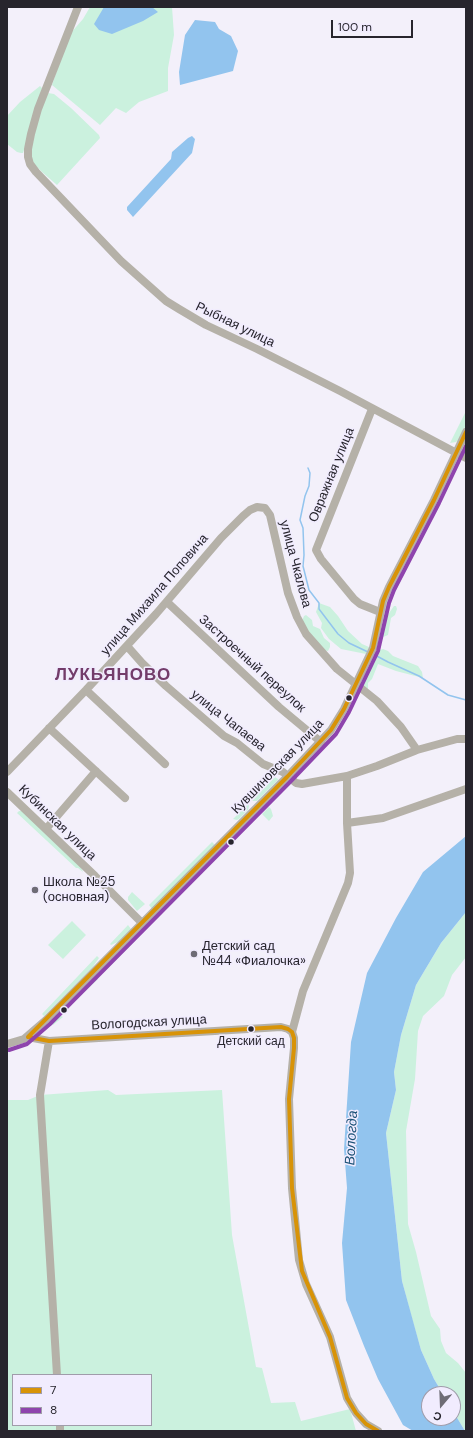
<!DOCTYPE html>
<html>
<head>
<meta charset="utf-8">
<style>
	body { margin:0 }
	#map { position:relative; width:473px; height:1438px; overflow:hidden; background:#f3f0fa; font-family:"DM Sans",sans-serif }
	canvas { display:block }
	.frame { position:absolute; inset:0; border:8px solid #27252d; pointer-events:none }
	.legend { position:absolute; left:12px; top:1374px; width:140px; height:52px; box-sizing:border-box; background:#f1ecfe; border:1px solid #a09caa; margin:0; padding:5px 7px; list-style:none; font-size:12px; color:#27252d }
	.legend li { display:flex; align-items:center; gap:8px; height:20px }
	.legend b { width:20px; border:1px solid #a09caa }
	.north { position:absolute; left:421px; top:1386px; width:40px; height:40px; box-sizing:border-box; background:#f1ecfe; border:1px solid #a09caa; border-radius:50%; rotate:199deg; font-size:11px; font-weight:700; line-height:16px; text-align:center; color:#27252d }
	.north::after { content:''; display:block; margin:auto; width:14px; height:18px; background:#6e6c75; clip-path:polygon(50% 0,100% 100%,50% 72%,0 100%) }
	.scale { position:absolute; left:331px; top:20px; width:82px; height:18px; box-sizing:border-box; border:2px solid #27252d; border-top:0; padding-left:5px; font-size:12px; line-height:14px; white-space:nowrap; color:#27252d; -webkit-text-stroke:3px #f1ecfe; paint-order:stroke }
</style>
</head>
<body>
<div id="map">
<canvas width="473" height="1438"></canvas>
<div class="frame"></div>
<ul class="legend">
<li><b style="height:5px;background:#d89307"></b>7</li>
<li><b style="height:5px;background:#8e44ad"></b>8</li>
</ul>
<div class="north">С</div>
<div class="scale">100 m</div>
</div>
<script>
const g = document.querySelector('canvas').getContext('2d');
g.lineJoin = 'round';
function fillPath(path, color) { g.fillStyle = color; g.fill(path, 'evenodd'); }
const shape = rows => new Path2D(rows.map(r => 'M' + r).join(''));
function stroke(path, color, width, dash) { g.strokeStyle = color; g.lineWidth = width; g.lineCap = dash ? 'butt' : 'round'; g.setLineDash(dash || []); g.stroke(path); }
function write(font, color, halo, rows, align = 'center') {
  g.font = font + ' "DM Sans",sans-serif'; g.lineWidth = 3; g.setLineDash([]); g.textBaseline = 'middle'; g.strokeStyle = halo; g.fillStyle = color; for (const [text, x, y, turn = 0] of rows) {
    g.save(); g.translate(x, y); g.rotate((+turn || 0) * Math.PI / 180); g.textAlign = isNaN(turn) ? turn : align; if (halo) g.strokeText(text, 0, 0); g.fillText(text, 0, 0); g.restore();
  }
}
fillPath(shape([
	[90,7,172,7,174,35,168,68,168,91,139,102,126,113,116,108,100,125,52,85,69,35,83,19],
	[40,86,42,88,24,150,23,153,21,153,17,152,7,144,7,116,20,102],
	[48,93,54,94,71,108,99,135,100,138,57,185,42,172,34,164,32,159,31,152,38,117],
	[466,411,466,425,459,440,456,442,450,443],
	[456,463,459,464,422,537,421,534],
	[418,546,406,570,405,563,414,547],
	[400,577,402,578,384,614,385,604,397,578],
	[319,603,330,607,338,616,348,631,362,644,369,647,366,654,341,649,329,639,321,628,322,623,316,612],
	[394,606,396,606,397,609,395,615,391,618,388,635,383,637,384,627,387,616],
	[306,615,312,620,313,626,320,629,324,638,330,643,330,647,328,651,323,650,315,642,302,621,304,616],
	[383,649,388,651,393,656,418,666,422,672,423,678,396,671,378,664,372,679,368,683,368,689,363,686,363,683,368,671,374,662,372,660,377,651],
	[275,777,278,779,278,780,257,801,252,801],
	[248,804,249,806,248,810,239,819,237,820,233,819],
	[269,807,271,809,273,816,269,821,262,814],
	[19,811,22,811,81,867,83,872,78,868,76,868,17,813],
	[212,842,215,845,152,909,149,905],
	[213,856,218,857,159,916,156,913],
	[132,892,145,904,137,911,128,900,128,897],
	[466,912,466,957,452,975,444,996,423,1016,418,1031,415,1079,406,1131,408,1224,416,1252,431,1316,440,1329,441,1341,446,1353,458,1363,466,1373,466,1431,465,1431,453,1411,453,1394,443,1394,434,1379,421,1350,411,1315,402,1281,386,1133,396,1090,394,1072,401,1035,416,985,441,943],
	[154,915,157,918,141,934,138,931],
	[72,921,86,935,63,959,48,945],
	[128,925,131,929,118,942,111,945,110,944],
	[131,940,135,941,103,973,103,968],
	[97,956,99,958,92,968,44,1016,42,1014],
	[92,978,98,979,97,980,75,1001,74,1001,83,987],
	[58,1014,63,1017,53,1025,49,1021],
	[108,1090,116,1095,222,1090,232,1235,256,1367,262,1368,271,1403,295,1402,301,1421,350,1409,356,1431,7,1431,7,1100,28,1100,40,1095],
	[13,1375,151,1375,151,1425,13,1425]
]), '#cbf1de');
fillPath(shape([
	[104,7,152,7,158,12,143,21,112,34,99,30,94,24],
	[195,20,215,22,219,29,231,36,238,51,233,71,180,85,179,72,185,35],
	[192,136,195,139,192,153,133,217,127,210,127,207,171,159,172,152,188,138],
	[466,836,466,912,441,943,416,985,401,1035,394,1072,396,1090,386,1133,402,1281,421,1350,434,1379,443,1394,429,1394,429,1418,453,1418,453,1411,465,1431,413,1431,403,1425,378,1379,364,1346,346,1300,342,1243,347,1188,344,1149,351,1042,367,973,396,918,423,872]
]), '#92c4ee');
stroke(shape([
	[308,468,310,473,309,486,305,496,300,520,303,528,304,555,303,566,309,590,319,603,319,609,338,634,349,643,368,652],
	[373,654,388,662,419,676,448,695,466,700]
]), '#92c4ee', 1.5);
stroke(shape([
	[78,7,38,109,31,134,28,149,28,157,30,164,36,172,121,261,166,301,179,309,206,325,257,349,340,391,466,458],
	[372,409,316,550,321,559,354,599,360,604,380,612],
	[167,602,279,707,321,742],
	[127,646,142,663,166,686,224,736,237,743,263,764,283,772,296,783,302,784,347,776,377,766,417,750,457,739,466,739],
	[86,690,165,764],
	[49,728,125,798],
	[7,772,86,690,156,614,221,538,243,516,250,510,257,507,265,508,270,515,288,593,297,617,306,634,337,669,377,701,401,727,417,750],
	[347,776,347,823,350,873,348,883,303,991,292,1032,294,1038,294,1048,289,1099,292,1188,299,1260,306,1284,330,1337,347,1398,356,1413,366,1424,378,1431],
	[7,792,95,876,142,923],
	[347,823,383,818,466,789],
	[46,829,96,771],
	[28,1037,49,1041,281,1027,288,1029,292,1032],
	[49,1041,40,1095,57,1375],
	[7,1044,24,1039,46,1020,287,777,331,730,344,709,373,648,383,601,389,587,434,500,466,432],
	[60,1425,60,1431]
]), '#b5b1a8', 8);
stroke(shape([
	[292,1032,294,1038,294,1048,289,1099,292,1188,302,1271,330,1337,347,1398,356,1413,366,1424,378,1431],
	[28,1037,287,777,331,730,344,709,373,648,383,601,389,587,434,500,466,432],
	[28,1037,49,1041,281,1027,288,1029,292,1032]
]), '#d89307', 4);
stroke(shape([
	[9,1050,27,1044,50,1024,291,781,336,734,349,712,378,651,389,603,394,590,439,503,466,446]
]), '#8e44ad', 4);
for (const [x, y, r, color] of [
	[349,698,3.5,"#27252d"],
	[231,842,3.5,"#27252d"],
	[35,890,4,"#6e6c75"],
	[194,954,4,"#6e6c75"],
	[64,1010,3.5,"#27252d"],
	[251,1029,3.5,"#27252d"]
]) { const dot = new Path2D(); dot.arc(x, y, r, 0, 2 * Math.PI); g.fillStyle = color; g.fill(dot); stroke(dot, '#f1ecfe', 1.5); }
write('12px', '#27252d', '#f1ecfe', [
	["Детский сад",251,1042]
]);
write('13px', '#27252d', '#f1ecfe', [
	["Рыбная улица",235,325,26],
	["Овражная улица",332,475,-68],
	["улица Чкалова",295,564,75],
	["улица Михаила Поповича",155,595,-49],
	["Застроечный переулок",252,664,42],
	["улица Чапаева",228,721,38],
	["Кувшиновская улица",278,767,-46],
	["Кубинская улица",57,823,44],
	["Вологодская улица",149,1023,-3]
]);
write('13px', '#27252d', '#f1ecfe', [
	["Школа №25",43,883],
	["(основная)",43,898],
	["Детский сад",202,947],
	["№44 «Фиалочка»",202,962]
], 'left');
write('italic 14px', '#1d5378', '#f1ecfe', [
	["Вологда",352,1138,-87]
]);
g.letterSpacing = '1px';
write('bold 17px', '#733c6a', '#f1ecfe', [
	["ЛУКЬЯНОВО",113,676]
]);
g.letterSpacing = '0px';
</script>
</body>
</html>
